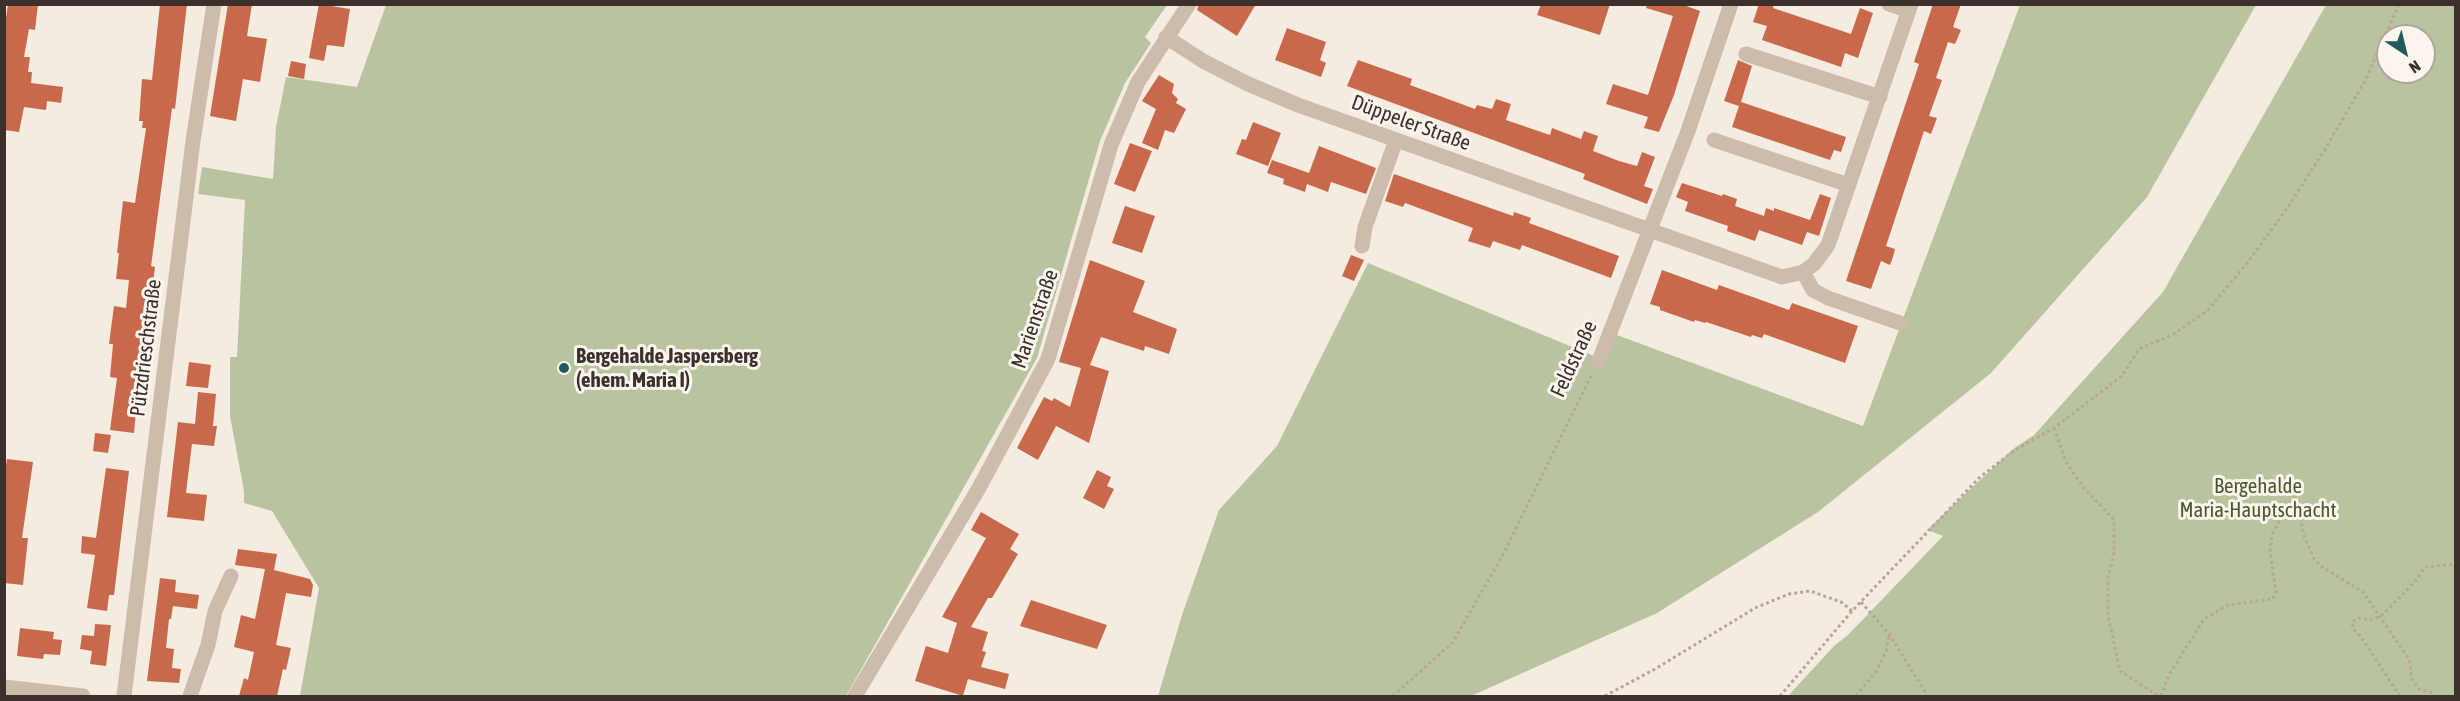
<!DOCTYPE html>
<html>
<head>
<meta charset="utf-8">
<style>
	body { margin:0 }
	#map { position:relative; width:2460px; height:701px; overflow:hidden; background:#f4ebe1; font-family:"Asap Condensed",sans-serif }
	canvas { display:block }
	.frame { position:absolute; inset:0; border:6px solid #3b302b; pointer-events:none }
	.north { position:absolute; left:2376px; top:24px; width:60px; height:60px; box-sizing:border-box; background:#fbf5ee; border:2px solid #aea6a0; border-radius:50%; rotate:145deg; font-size:16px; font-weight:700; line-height:24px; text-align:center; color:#3b302b }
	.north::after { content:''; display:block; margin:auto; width:21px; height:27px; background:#1f5a5e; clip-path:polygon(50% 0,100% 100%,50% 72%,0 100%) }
</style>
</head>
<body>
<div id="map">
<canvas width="2460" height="701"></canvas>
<div class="frame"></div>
<div class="north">N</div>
</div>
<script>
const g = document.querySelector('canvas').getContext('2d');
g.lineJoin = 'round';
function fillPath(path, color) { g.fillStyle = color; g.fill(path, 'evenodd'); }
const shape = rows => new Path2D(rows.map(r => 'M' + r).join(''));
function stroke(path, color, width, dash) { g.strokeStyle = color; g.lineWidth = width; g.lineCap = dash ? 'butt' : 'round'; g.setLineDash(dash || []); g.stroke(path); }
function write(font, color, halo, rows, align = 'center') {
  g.font = font + ' "Asap Condensed",sans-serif'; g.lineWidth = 6; g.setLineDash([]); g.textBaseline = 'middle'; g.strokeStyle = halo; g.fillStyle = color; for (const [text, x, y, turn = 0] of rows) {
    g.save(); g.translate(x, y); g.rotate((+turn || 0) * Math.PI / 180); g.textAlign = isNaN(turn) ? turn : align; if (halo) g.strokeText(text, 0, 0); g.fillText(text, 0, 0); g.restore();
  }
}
fillPath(shape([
	[386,5,1167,5,1145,37,1151,43,1125,83,1100,141,1037,358,846,696,300,696,319,588,272,511,244,503,244,491,230,416,230,357,237,357,245,200,198,194,202,167,273,179,276,127,286,77,357,87],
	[2020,5,2256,5,2147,197,1991,373,1818,512,1657,613,1471,696,1158,696,1182,615,1219,510,1277,446,1368,263,1604,360,1614,334,1863,426],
	[2326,5,2455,5,2455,696,1788,696,1834,646,1848,635,1943,536,1927,530,2013,449,2034,435,2163,292],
	[2388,36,2424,36,2424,72,2388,72]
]), '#b8c4a0');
fillPath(shape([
	[8,4,38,4,35,30,29,29,24,57,30,57,28,72,32,72,31,83,63,87,61,103,47,101,46,110,24,107,19,132,4,130,4,32],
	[160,4,187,4,175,109,172,108,151,266,155,267,152,291,149,291,143,336,134,433,110,430,117,378,110,377,113,344,109,344,114,306,126,308,129,280,116,279,119,253,117,253,123,201,135,203,146,128,142,128,143,121,139,121,142,79,152,80],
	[228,4,252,4,247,36,267,39,260,82,243,79,236,121,210,116],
	[319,4,350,9,344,47,327,45,324,61,309,58],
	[1199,4,1256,4,1237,36,1197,10],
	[1541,4,1610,4,1600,35,1537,15],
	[1647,4,1681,4,1700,11,1674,95,1659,132,1644,128,1648,117,1606,104,1613,84,1648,95,1673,16,1646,8],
	[1759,4,1774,4,1773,8,1851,34,1860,8,1873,13,1858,58,1845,53,1841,67,1762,40,1767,26,1753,22],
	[1933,4,1961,4,1953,27,1961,30,1955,44,1948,42,1936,78,1942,80,1929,116,1937,118,1931,134,1924,131,1886,246,1895,249,1893,257,1890,265,1881,261,1871,289,1846,281,1919,64,1914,62],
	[1287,28,1326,42,1320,60,1326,63,1321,77,1275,60],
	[1358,60,1412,79,1410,85,1475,109,1477,105,1492,109,1496,99,1511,104,1506,120,1550,135,1552,128,1581,139,1584,131,1598,136,1593,151,1619,161,1637,166,1642,152,1655,157,1644,186,1653,189,1647,204,1583,179,1585,174,1347,86],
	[1738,60,1752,66,1741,102,1846,137,1841,152,1834,150,1830,160,1732,127,1739,106,1724,101],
	[291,61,306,64,304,79,288,76],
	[1159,75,1174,84,1172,93,1178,99,1176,103,1186,109,1174,133,1165,130,1158,150,1142,143,1156,109,1142,101],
	[1253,122,1281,133,1268,166,1236,154,1242,139,1246,140],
	[1130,143,1152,151,1135,192,1114,184],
	[1319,146,1376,168,1366,194,1331,182,1328,192,1307,184,1305,192,1283,184,1284,179,1267,173,1272,160,1309,173],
	[1394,174,1513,216,1514,212,1531,218,1529,223,1619,256,1611,278,1522,245,1520,250,1493,241,1490,248,1468,241,1473,228,1405,203,1403,207,1385,201],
	[1682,183,1722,196,1723,194,1737,199,1735,206,1764,216,1766,208,1774,211,1774,208,1810,220,1820,194,1831,198,1819,236,1807,232,1802,245,1759,230,1755,241,1727,231,1728,226,1685,211,1688,202,1676,197],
	[1125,206,1155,216,1142,253,1112,243],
	[1351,255,1364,260,1354,281,1342,276],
	[1090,260,1145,281,1133,312,1177,329,1169,354,1145,346,1144,351,1101,337,1090,365,1109,371,1089,443,1056,426,1038,460,1017,448,1044,397,1052,401,1054,398,1070,407,1081,368,1059,362],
	[1662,270,1717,290,1719,285,1789,310,1792,303,1858,326,1845,363,1764,334,1762,338,1752,335,1751,337,1706,322,1705,323,1695,320,1694,322,1660,310,1660,307,1650,304],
	[189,362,211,365,208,388,186,386],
	[198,392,216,394,213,426,217,426,214,446,192,444,186,493,207,495,204,521,167,517,178,422,195,424],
	[95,433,111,435,108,453,93,451],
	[7,459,33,462,22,538,28,538,23,585,4,583,4,477],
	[106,468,129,471,114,595,109,595,107,611,87,608,95,555,81,553,82,536,96,538],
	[1097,470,1111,477,1107,486,1114,489,1104,509,1083,498],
	[981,512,1019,534,1010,549,1018,554,992,598,988,598,971,627,988,632,982,651,986,652,981,667,1009,674,1005,689,968,679,963,696,915,681,926,646,948,653,957,623,942,617,986,538,971,530],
	[238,549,277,554,274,570,310,579,313,585,311,597,286,593,276,645,291,648,286,670,283,669,277,696,239,696,244,678,248,680,254,652,234,647,241,615,255,619,265,569,235,565],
	[160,578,176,580,175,592,199,595,197,609,173,606,171,619,169,619,166,648,174,649,172,668,181,669,179,683,147,681],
	[1031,600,1107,625,1097,649,1020,626],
	[95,624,111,625,106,666,90,664,92,651,80,649,82,635,94,636],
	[20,628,54,632,53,639,62,640,60,655,44,654,43,659,17,656]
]), '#c8694b');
stroke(shape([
	[2054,428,2066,462,2083,487,2114,520,2114,553,2108,579,2108,615,2120,671,2159,696],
	[1861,602,1889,634,1928,696],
	[1393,696,1453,642,1505,551,1591,376],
	[1605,696,1655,669,1755,608,1789,594,1810,591,1841,602,1852,611],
	[1780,696,1852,611,1980,477,2015,450,2054,428,2122,376,2139,349,2174,334,2208,310,2248,262,2288,207,2324,151,2365,81,2399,4],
	[1856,696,1877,670,1886,651,1889,636],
	[2161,696,2169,675,2204,619,2228,605,2273,599,2276,592,2270,552,2272,534,2293,498,2298,498,2303,533,2314,559,2322,567,2363,592,2409,659,2412,679,2419,689,2433,693,2436,696],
	[2400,696,2361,637,2354,630,2352,622,2359,618,2370,620,2381,616,2414,583,2425,567,2456,564]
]), '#b9a596', 3, [3, 3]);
stroke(shape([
	[1889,4,1909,11],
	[1166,37,1203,61,1248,84,1298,105,1782,277,1803,272,1814,264,1828,245,1911,4],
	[1746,54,1880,97],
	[1714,140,1849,185],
	[1362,246,1365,227,1396,140],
	[1803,272,1813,290,1828,298,1900,323],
	[1599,361,1688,131,1731,4],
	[4,687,83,696],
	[124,696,193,141,214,4],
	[190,696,208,645,215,611,231,576],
	[855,696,979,488,1048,359,1111,145,1138,82,1189,4]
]), '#cdbbac', 15);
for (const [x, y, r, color] of [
	[564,368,6,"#1f5a5e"]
]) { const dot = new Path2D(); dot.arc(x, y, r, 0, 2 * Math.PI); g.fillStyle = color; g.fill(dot); stroke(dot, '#fbf5ee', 2); }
write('21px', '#3b302b', '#fbf5ee', [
	["Düppeler Straße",1411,123,20],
	["Marienstraße",1035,319,-71],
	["Pützdrieschstraße",146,348,-83],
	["Feldstraße",1574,359,-65]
]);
write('bold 21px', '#3b302b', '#fbf5ee', [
	["Bergehalde Jaspersberg",576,356],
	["(ehem. Maria I)",576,380]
], 'left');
write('21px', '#4a5a2e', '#fbf5ee', [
	["Bergehalde",2258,486],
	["Maria-Hauptschacht",2258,510]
]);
</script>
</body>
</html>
